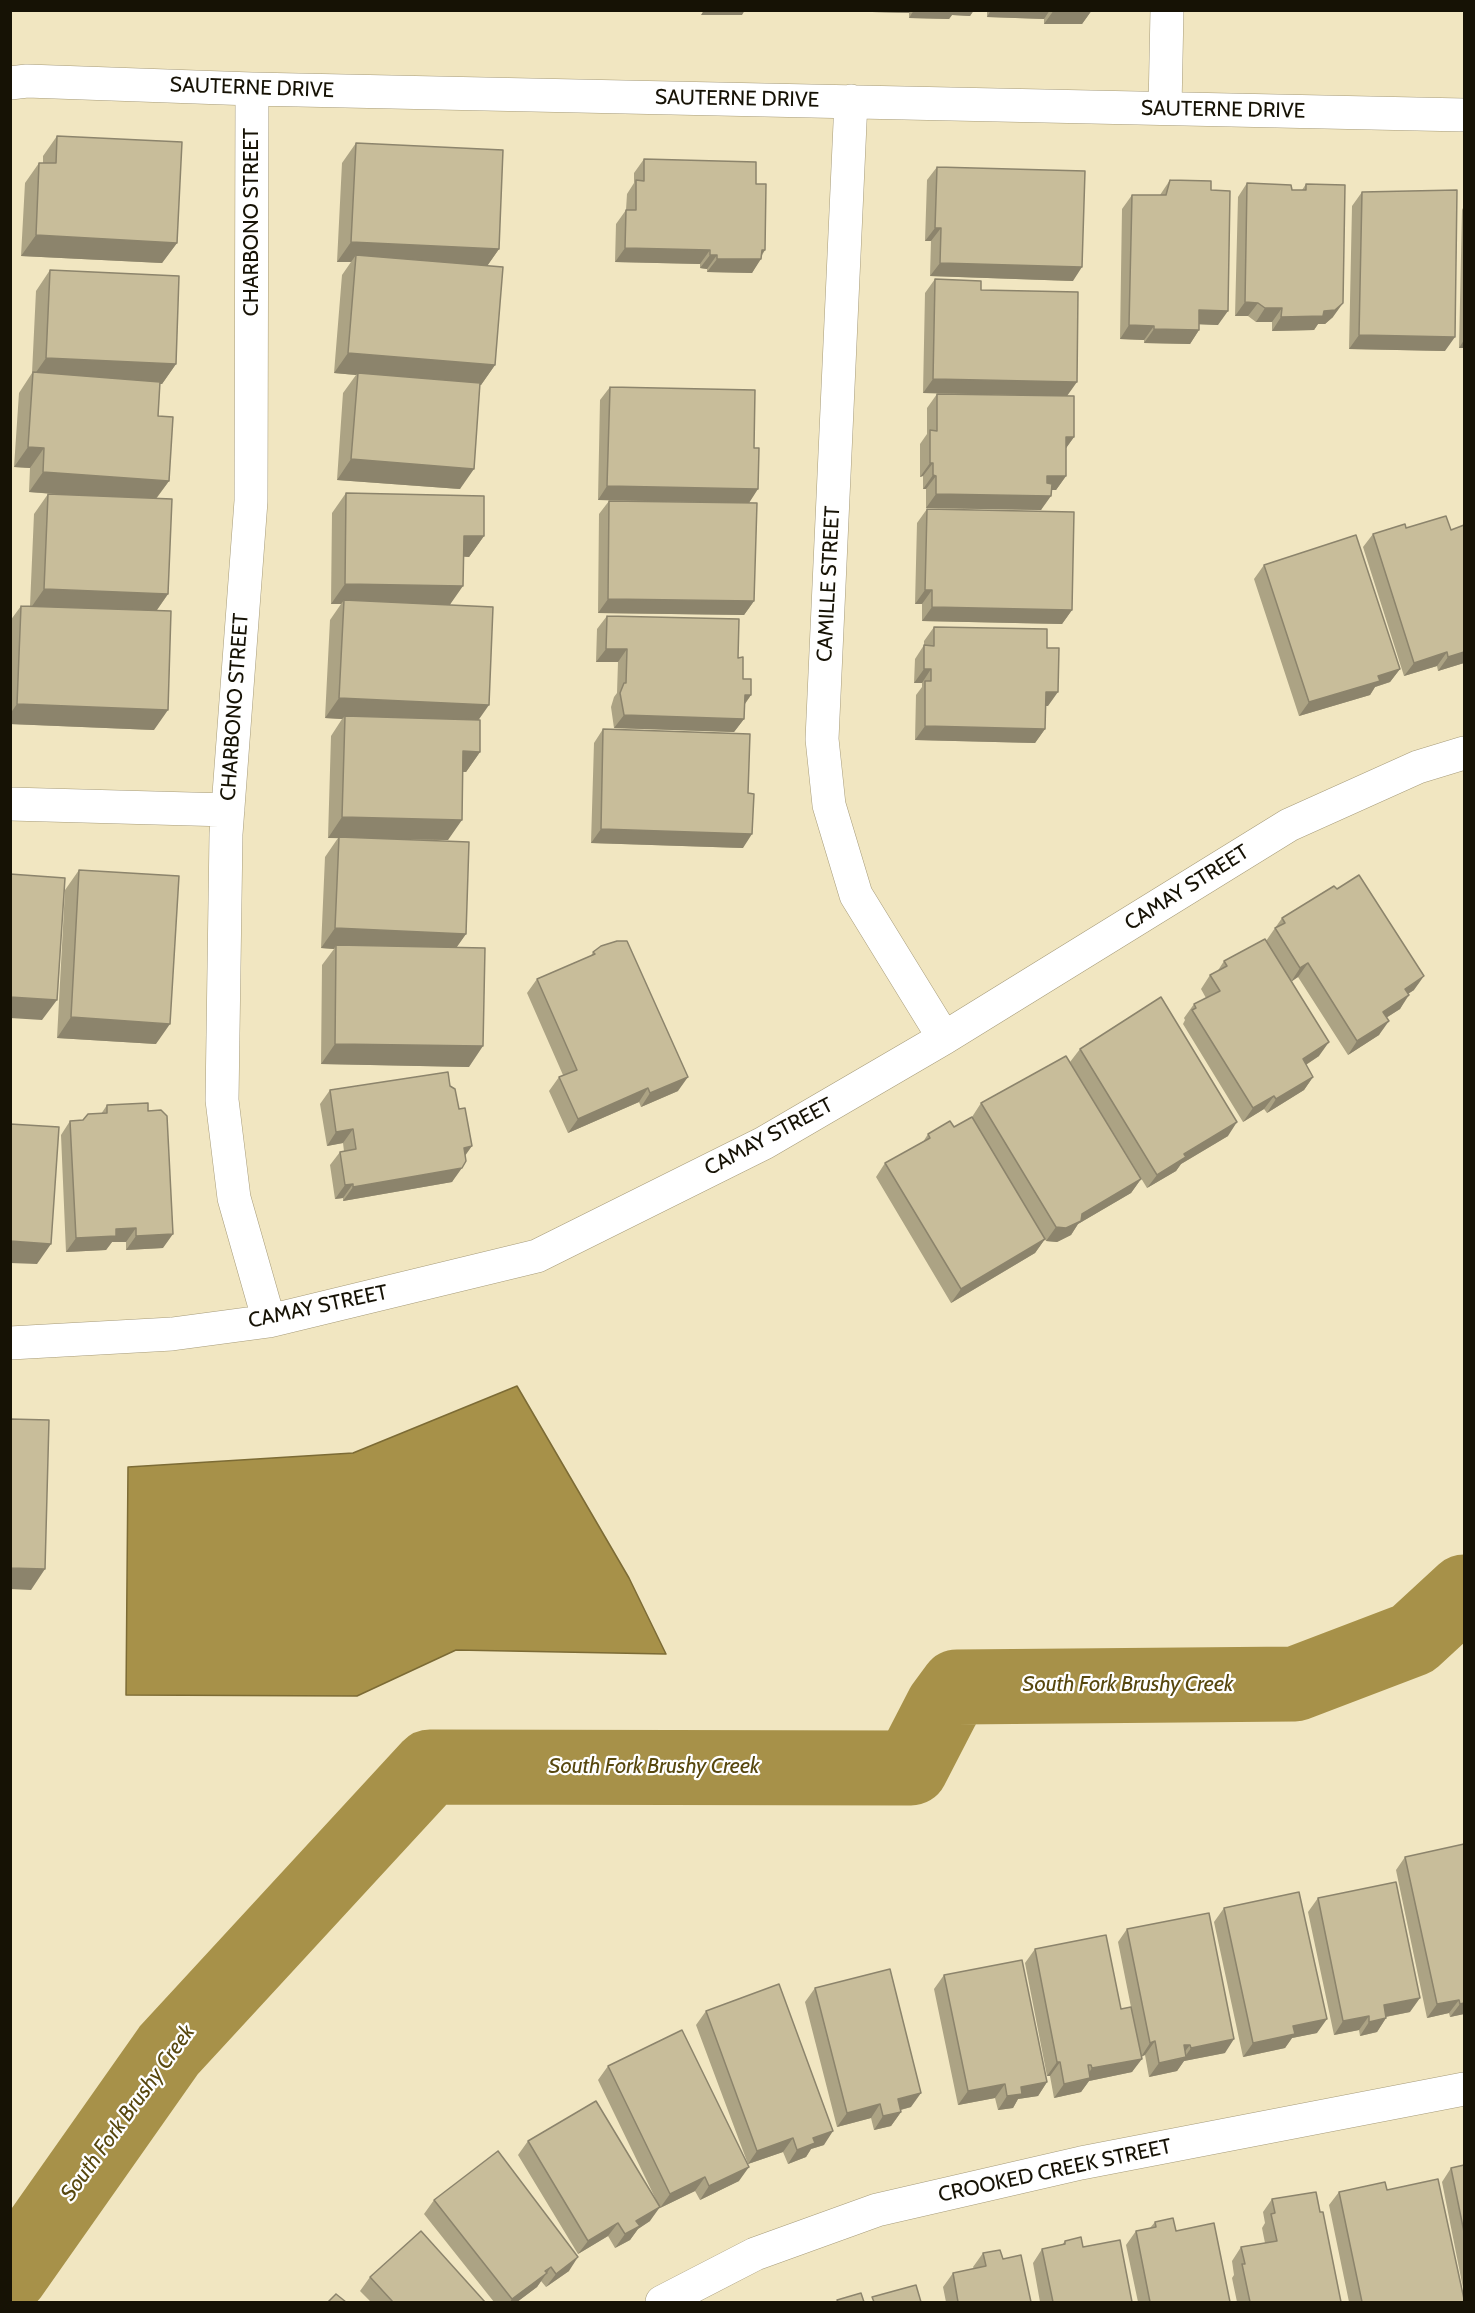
<!DOCTYPE html>
<html>
<head>
<meta charset="utf-8">
<style>
	body { margin:0 }
	#map { position:relative; width:1475px; height:2313px; overflow:hidden; background:#f1e6c1; font-family:Cabin,sans-serif }
	canvas { display:block }
	.frame { position:absolute; inset:0; border:12px solid #161205; pointer-events:none }
</style>
</head>
<body>
<div id="map">
<canvas width="1475" height="2313"></canvas>
<div class="frame"></div>
</div>
<script>
const g = document.querySelector('canvas').getContext('2d');
g.lineJoin = 'round';
function fillPath(path, color) { g.fillStyle = color; g.fill(path, 'evenodd'); }
const shape = rows => new Path2D(rows.map(r => 'M' + r).join(''));
function stroke(path, color, width, dash) { g.strokeStyle = color; g.lineWidth = width; g.lineCap = dash ? 'butt' : 'round'; g.setLineDash(dash || []); g.stroke(path); }
function write(font, color, halo, rows, align = 'center') {
  g.font = font + ' Cabin,sans-serif'; g.lineWidth = 4.5; g.setLineDash([]); g.textBaseline = 'middle'; g.strokeStyle = halo; g.fillStyle = color; for (const [text, x, y, turn = 0] of rows) {
    g.save(); g.translate(x, y); g.rotate((+turn || 0) * Math.PI / 180); g.textAlign = isNaN(turn) ? turn : align; if (halo) g.strokeText(text, 0, 0); g.fillText(text, 0, 0); g.restore();
  }
}
const water = shape([
	[517,1386,629,1578,666,1654,456,1650,357,1696,126,1695,128,1467,353,1453,517,1386]
]);
fillPath(water, '#a79149');
stroke(water, '#7c6b35', 1.5);
stroke(shape([
	[10,2276,169,2050,430,1767,911,1768,943,1706,957,1687,1295,1684,1413,1639,1464,1592]
]), '#a79149', 75);
const street = shape([
	[10,83,27,81,252,89,1464,115],
	[252,89,251,501,226,834,222,1100,234,1198,269,1321],
	[851,101,822,739,829,805,856,895,944,1038],
	[1165,108,1167,10],
	[10,804,228,810],
	[10,1343,172,1334,269,1321,537,1256,764,1143,944,1038,1289,825,1418,767,1464,753],
	[662,2302,755,2254,877,2210,1081,2163,1464,2089]
]);
stroke(street, '#a69b79', 34);
stroke(street, '#fff', 33);
fillPath(shape([
	[872,10,974,10,970,16,952,15,949,19,909,18,909,13,872,12],
	[987,10,1092,10,1082,24,1044,24,1044,19,987,17],
	[57,136,177,243,162,263,21,256,25,183,39,163,43,163,43,156],
	[356,143,499,249,487,266,495,365,481,385,480,385,460,489,337,480,343,393,356,375,334,373,342,275,351,262,337,262,342,163],
	[644,159,756,184,765,250,752,273,707,272,707,269,700,268,700,264,615,262,616,224,626,210,627,194,634,183,634,173],
	[937,167,1073,281,930,276,931,241,925,241,927,180],
	[1170,180,1211,190,1218,325,1199,324,1199,330,1190,344,1144,343,1144,340,1120,339,1122,209,1132,195,1160,195],
	[1247,183,1292,190,1302,190,1306,184,1333,317,1325,324,1318,324,1314,330,1272,331,1272,322,1256,322,1248,316,1235,316,1238,197],
	[1362,192,1445,351,1349,349,1352,206],
	[1464,206,1464,348,1459,348,1462,210],
	[50,270,176,364,162,384,160,384,158,416,169,481,156,499,168,594,157,610,154,730,10,724,10,621,21,606,30,606,34,514,48,494,65,495,29,492,30,468,14,467,19,393,32,373,36,291],
	[935,279,981,290,1067,396,1074,437,1066,448,1066,476,1056,490,1051,490,1041,510,926,508,926,489,923,489,923,476,920,477,920,444,927,434,927,408,937,394,1059,396,923,393,925,293],
	[610,387,749,502,754,601,744,615,598,613,599,514,609,501,695,502,598,500,600,400],
	[346,493,484,536,469,557,464,556,450,605,478,720,480,752,466,772,463,772,448,840,391,839,466,934,456,947,469,1067,321,1064,322,965,334,949,321,948,325,857,338,838,328,838,331,736,342,719,325,718,330,620,341,604,331,604,332,513],
	[927,509,1072,610,1062,624,922,621,922,604,915,604,917,523],
	[1464,525,1464,663,1438,671,1437,666,1404,676,1363,547,1373,534,1406,528,1451,530],
	[1264,565,1400,669,1390,682,1375,687,1370,695,1299,716,1254,579],
	[607,616,738,658,743,679,751,695,745,704,744,719,734,732,614,728,611,707,614,697,617,693,618,662,596,662,597,629],
	[934,627,1048,706,1045,706,1045,729,1035,743,915,740,916,695,922,687,922,683,914,683,915,659,924,645,924,641],
	[603,729,748,793,743,848,591,843,594,743],
	[79,870,156,1044,57,1038,65,890],
	[1282,918,1414,990,1408,994,1400,1009,1386,1018,1379,1035,1348,1055,1298,977,1291,981,1319,1056,1306,1065,1313,1077,1304,1090,1267,1113,1264,1109,1243,1122,1183,1024,1185,1020,1184,1018,1194,1004,1206,998,1201,989,1210,975,1217,972,1224,961,1266,941],
	[593,952,678,1091,641,1107,639,1102,568,1133,549,1091,559,1077,563,1075,527,993,537,979,591,956],
	[1080,1049,1228,1136,1181,1164,1176,1171,1147,1188,1070,1062],
	[450,1086,465,1156,452,1182,343,1201,343,1198,335,1199,330,1165,340,1152,344,1151,343,1143,327,1146,320,1104,330,1090],
	[981,1103,1141,1179,1131,1193,1078,1224,1071,1235,1057,1242,1046,1241,1008,1178,1045,1239,1035,1253,951,1303,876,1177,885,1163,923,1142,928,1134,954,1127,972,1117],
	[107,1105,163,1248,126,1250,126,1242,112,1242,106,1250,66,1252,61,1135,70,1121,83,1120,101,1114],
	[1405,1857,1464,2014,1450,2017,1449,2013,1427,2018,1396,1870],
	[1318,1898,1410,2012,1386,2017,1386,2018,1377,2032,1360,2036,1359,2030,1334,2035,1308,1912],
	[1224,1908,1317,2033,1292,2038,1285,2048,1243,2057,1214,1922],
	[1127,1929,1225,2053,1184,2061,1177,2071,1149,2077,1145,2055,1141,2056,1132,2072,1089,2081,1081,2092,1054,2098,1050,2076,1047,2076,1025,1963,1035,1949,1121,2009,1131,2007,1118,1942],
	[944,1975,1047,2082,1038,2096,1018,2099,1013,2108,998,2110,995,2098,958,2105,934,1989],
	[815,1988,911,2107,901,2110,901,2112,891,2126,874,2130,871,2118,837,2127,805,2002],
	[706,2011,824,2145,811,2149,806,2157,788,2164,783,2152,748,2164,696,2025],
	[608,2066,739,2181,700,2200,695,2191,660,2208,598,2080],
	[528,2141,650,2221,638,2229,630,2240,615,2248,608,2236,578,2254,518,2155],
	[1464,2165,1464,2293,1442,2182,1451,2168],
	[1387,2190,1464,2302,1349,2302,1329,2205,1339,2192],
	[1272,2199,1320,2212,1341,2302,1237,2302,1232,2278,1234,2275,1232,2261,1241,2247,1265,2243,1262,2228,1265,2223,1263,2212],
	[434,2200,569,2271,546,2287,541,2281,537,2287,517,2302,494,2302,424,2214],
	[1155,2222,1176,2231,1230,2302,1138,2302,1126,2245,1136,2231,1150,2228],
	[1065,2241,1132,2302,1040,2302,1033,2263,1042,2249,1062,2245],
	[983,2253,1031,2302,946,2302,943,2287,953,2273,974,2269,973,2267],
	[370,2277,485,2302,371,2302,360,2291]
]), '#aca384');
fillPath(shape([
	[564,10,597,10,596,12],
	[704,10,745,10,742,15,701,15],
	[873,10,911,10,909,13,872,12],
	[914,10,974,10,970,16,952,15,949,19,909,18],
	[991,10,1050,10,1044,19,987,17],
	[1054,10,1092,10,1082,24,1044,24],
	[935,228,941,228,931,241,925,241],
	[36,235,177,243,162,263,21,256],
	[351,242,499,249,485,269,356,255,351,262,337,262],
	[625,248,710,250,700,264,615,262],
	[762,250,765,250,758,259,761,259,752,273,707,272,717,259],
	[710,255,717,255,707,269,700,268],
	[940,263,1082,267,1073,281,930,276],
	[1245,302,1258,303,1248,316,1235,316],
	[1343,303,1333,317,1325,324,1318,324,1314,330,1272,331,1281,317,1324,311],
	[1265,308,1282,308,1272,322,1256,322],
	[1199,310,1228,311,1218,325,1190,324],
	[1129,325,1154,326,1144,340,1120,339],
	[1154,329,1199,330,1190,344,1144,343],
	[1359,335,1455,337,1445,351,1349,349],
	[1464,340,1464,348,1459,348],
	[348,353,495,365,481,385,357,375,358,373,356,375,334,373],
	[46,358,176,364,162,384,32,378],
	[933,379,1077,382,1067,396,923,393],
	[1066,437,1074,437,1064,451],
	[28,447,44,448,30,468,14,467],
	[351,459,474,469,460,489,337,480],
	[930,463,933,463,923,476,920,477],
	[43,472,169,481,154,501,29,492],
	[933,475,936,476,926,489,923,489],
	[1047,476,1066,476,1056,490,1037,490],
	[607,486,758,489,749,503,598,500],
	[936,494,1051,496,1041,510,926,508],
	[464,536,484,536,469,557,450,556],
	[345,584,463,586,449,606,344,600,341,604,331,604],
	[44,589,168,594,154,614,30,609],
	[925,590,932,590,922,604,915,604],
	[608,599,754,601,744,615,598,613],
	[932,607,1072,610,1062,624,922,621],
	[606,649,627,649,618,662,596,662],
	[1447,652,1437,666,1404,676,1414,663],
	[1464,652,1464,663,1438,671,1448,657],
	[924,669,931,669,922,683,914,683],
	[1400,669,1390,682,1375,687,1370,695,1299,716,1309,702,1378,676],
	[1046,692,1058,692,1048,706,1036,706],
	[745,695,751,695,741,709],
	[339,698,489,705,475,725,345,716,342,719,325,718],
	[17,704,168,710,154,730,10,724,10,714],
	[624,715,744,719,734,732,614,728],
	[925,726,1045,729,1035,743,915,740],
	[463,751,480,752,466,772,449,771],
	[342,817,462,820,448,840,328,838],
	[601,829,752,834,743,848,591,843],
	[335,928,466,934,452,954,336,945,334,949,321,948],
	[1308,963,1298,977,1291,982,1300,968],
	[1424,976,1414,990,1395,1002,1405,989],
	[1409,995,1400,1009,1373,1026,1383,1012],
	[10,997,57,1000,42,1020,10,1018],
	[71,1017,170,1024,156,1044,57,1038],
	[1389,1021,1379,1035,1348,1055,1357,1041],
	[1329,1042,1319,1056,1293,1073,1303,1059],
	[335,1044,483,1046,469,1067,321,1064],
	[688,1077,678,1091,641,1107,650,1093],
	[1313,1077,1304,1090,1267,1113,1276,1099],
	[648,1088,639,1102,568,1133,578,1119],
	[1274,1096,1264,1109,1243,1122,1253,1108],
	[1237,1122,1228,1136,1181,1164,1176,1171,1147,1188,1157,1175,1184,1154],
	[353,1129,343,1143,327,1146,336,1132],
	[472,1146,462,1160,464,1148],
	[462,1168,452,1182,343,1201,353,1187],
	[1141,1179,1131,1193,1078,1224,1071,1235,1057,1242,1046,1241,1056,1227],
	[353,1184,343,1198,335,1199,345,1185],
	[136,1228,126,1242,112,1242,106,1250,66,1252,76,1238,116,1229],
	[173,1234,163,1248,126,1250,136,1236],
	[1045,1239,1035,1253,951,1303,961,1289],
	[10,1241,51,1244,37,1264,10,1263],
	[10,1568,45,1569,31,1590,10,1589],
	[1420,1998,1410,2012,1374,2019,1384,2005],
	[1459,2000,1449,2013,1427,2018,1437,2004],
	[1464,2003,1464,2014,1450,2017,1460,2004],
	[1369,2016,1359,2030,1334,2035,1343,2021],
	[1386,2018,1377,2032,1360,2036,1369,2022],
	[1327,2019,1317,2033,1292,2038,1285,2048,1243,2057,1253,2043,1293,2026],
	[1234,2039,1225,2053,1184,2061,1177,2071,1149,2077,1159,2063,1184,2058,1191,2048],
	[1155,2041,1145,2055,1141,2057,1150,2043],
	[1184,2045,1190,2045,1180,2058],
	[1142,2059,1132,2072,1089,2081,1081,2092,1054,2098,1064,2084,1084,2080,1092,2068],
	[1057,2062,1060,2062,1050,2076,1047,2076],
	[1047,2082,1038,2096,1018,2099,1013,2108,998,2110,1007,2096,1021,2087],
	[1005,2084,995,2098,958,2105,968,2091],
	[921,2093,911,2107,888,2113,898,2099],
	[880,2104,871,2118,837,2127,847,2113],
	[901,2112,891,2126,874,2130,883,2116],
	[833,2131,824,2145,811,2149,806,2157,788,2164,797,2150,813,2138],
	[793,2138,783,2152,748,2164,757,2151],
	[749,2167,739,2181,700,2200,709,2186],
	[705,2177,695,2191,660,2208,670,2194],
	[660,2207,650,2221,638,2229,630,2240,615,2248,625,2234,636,2221],
	[618,2223,608,2236,578,2254,588,2241],
	[578,2257,569,2271,546,2287,556,2274],
	[551,2267,537,2287,517,2302,510,2302,512,2299]
]), '#8c846c');
const building = shape([
	[57,136,182,142,177,243,36,235,39,163,56,163,57,136],
	[356,143,503,150,499,249,351,242,356,143],
	[644,159,756,162,756,184,766,184,765,250,762,250,761,259,717,259,717,255,710,255,710,250,625,248,626,210,636,210,636,180,644,181,644,159],
	[937,167,1085,171,1082,267,940,263,941,228,935,228,937,167],
	[1170,180,1211,181,1211,190,1230,191,1228,311,1199,310,1199,330,1154,329,1154,326,1129,325,1132,195,1166,195,1170,180],
	[1247,183,1291,185,1292,190,1306,190,1306,184,1345,185,1343,303,1335,310,1324,311,1323,316,1281,317,1282,308,1265,308,1258,303,1245,302,1247,183],
	[1457,190,1455,337,1359,335,1362,192,1457,190],
	[356,255,503,267,495,365,348,353,356,255],
	[50,270,179,276,176,364,46,358,50,270],
	[935,279,981,281,981,290,1078,292,1077,382,933,379,935,279],
	[33,372,160,382,158,416,173,417,169,481,43,472,44,448,28,447,33,372],
	[358,373,480,383,474,469,351,459,358,373],
	[610,387,755,390,754,448,759,448,758,489,607,486,610,387],
	[937,394,1074,396,1074,437,1066,437,1066,476,1047,476,1047,483,1052,484,1051,496,936,494,936,476,933,475,933,463,930,463,930,430,937,431,937,394],
	[346,493,484,496,484,536,464,536,463,586,345,584,346,493],
	[48,494,172,499,168,594,44,589,48,494],
	[609,501,757,503,754,601,608,599,609,501],
	[927,509,1074,512,1072,610,932,607,932,590,925,590,927,509],
	[1446,516,1451,530,1464,525,1464,652,1448,657,1447,652,1414,663,1373,534,1405,524,1406,528,1446,516],
	[1356,535,1400,669,1378,676,1380,681,1309,702,1264,565,1356,535],
	[344,600,493,607,489,705,339,698,344,600],
	[21,606,171,611,168,710,17,704,21,606],
	[607,616,739,619,738,658,743,657,743,679,751,679,751,695,745,695,744,719,624,715,620,693,624,683,626,683,627,649,606,649,607,616],
	[934,627,1047,629,1047,648,1059,648,1058,692,1046,692,1045,729,925,726,925,681,931,681,931,669,924,669,924,645,934,646,934,627],
	[345,716,480,720,480,752,463,751,462,820,342,817,345,716],
	[603,729,750,734,748,793,754,794,752,834,601,829,603,729],
	[339,837,469,842,466,934,335,928,339,837],
	[79,870,179,876,170,1024,71,1017,79,870],
	[10,874,65,878,57,1000,10,997,10,874],
	[1359,875,1424,976,1405,989,1409,995,1383,1012,1389,1021,1357,1041,1308,963,1300,968,1275,928,1285,923,1282,918,1334,886,1337,889,1359,875],
	[1265,939,1329,1042,1303,1059,1313,1077,1276,1099,1274,1096,1253,1108,1192,1010,1196,1008,1194,1004,1220,991,1210,975,1227,966,1224,961,1265,939],
	[617,941,627,941,688,1077,650,1093,648,1088,578,1119,559,1077,577,1070,537,979,595,954,593,952,601,946,617,941],
	[336,945,485,948,483,1046,335,1044,336,945],
	[1161,997,1237,1122,1184,1154,1186,1157,1157,1175,1080,1049,1161,997],
	[1066,1056,1141,1179,1082,1214,1081,1221,1066,1228,1056,1227,981,1103,1066,1056],
	[448,1072,450,1086,455,1089,459,1109,465,1108,472,1146,464,1148,466,1161,462,1168,353,1187,353,1184,345,1185,340,1152,356,1149,353,1129,336,1132,330,1090,448,1072],
	[148,1103,148,1111,161,1110,167,1116,173,1234,136,1236,136,1228,116,1229,116,1236,76,1238,70,1121,83,1120,88,1114,107,1113,107,1105,148,1103],
	[972,1117,1045,1239,961,1289,885,1163,930,1138,928,1134,950,1121,954,1127,972,1117],
	[10,1124,59,1127,51,1244,10,1241,10,1124],
	[10,1419,49,1420,45,1569,10,1568,10,1419],
	[1464,1844,1464,2003,1460,2004,1459,2000,1437,2004,1405,1857,1464,1844],
	[1396,1882,1420,1998,1384,2005,1386,2018,1369,2022,1369,2016,1343,2021,1318,1898,1396,1882],
	[1299,1892,1327,2019,1293,2026,1295,2034,1253,2043,1224,1908,1299,1892],
	[1209,1913,1234,2039,1191,2048,1190,2045,1184,2045,1186,2057,1159,2063,1155,2041,1150,2043,1127,1929,1209,1913],
	[1106,1935,1121,2009,1131,2007,1142,2059,1092,2068,1091,2065,1088,2065,1090,2078,1064,2084,1060,2062,1057,2062,1035,1949,1106,1935],
	[1022,1960,1047,2082,1021,2087,1022,2094,1007,2096,1005,2084,968,2091,944,1975,1022,1960],
	[890,1969,921,2093,898,2099,901,2112,883,2116,880,2104,847,2113,815,1988,890,1969],
	[779,1984,833,2131,813,2138,815,2143,797,2150,793,2138,757,2151,706,2011,779,1984],
	[682,2030,749,2167,709,2186,705,2177,670,2194,608,2066,682,2030],
	[596,2101,660,2207,636,2221,640,2226,625,2234,618,2223,588,2241,528,2141,596,2101],
	[498,2151,578,2257,556,2274,551,2267,545,2271,547,2273,512,2299,434,2200,498,2151],
	[1464,2165,1464,2232,1451,2168,1464,2165],
	[1438,2179,1464,2299,1464,2302,1362,2302,1339,2192,1385,2182,1387,2190,1438,2179],
	[1316,2192,1320,2212,1323,2212,1341,2302,1250,2302,1242,2264,1245,2264,1241,2247,1277,2241,1271,2214,1275,2213,1272,2199,1316,2192],
	[1173,2218,1176,2231,1214,2223,1230,2302,1150,2302,1136,2231,1156,2227,1155,2222,1173,2218],
	[421,2231,485,2302,393,2302,370,2277,421,2231],
	[1081,2237,1083,2247,1120,2240,1132,2302,1053,2302,1042,2249,1065,2244,1065,2241,1081,2237],
	[1000,2250,1003,2259,1021,2255,1031,2302,958,2302,953,2273,986,2266,983,2253,1000,2250],
	[916,2285,921,2302,873,2302,874,2302,872,2297,916,2285],
	[861,2293,864,2302,838,2302,837,2300,861,2293],
	[336,2294,346,2302,328,2302,336,2294]
]);
fillPath(building, '#c8bd9a');
stroke(building, '#8c846c', 1.5);
write('21px', '#161205', '#fff', [
	["SAUTERNE DRIVE",252,88,2],
	["SAUTERNE DRIVE",737,99,1],
	["SAUTERNE DRIVE",1223,110,1],
	["CHARBONO STREET",252,222,-90],
	["CAMILLE STREET",829,584,-87],
	["CHARBONO STREET",235,707,-86],
	["CAMAY STREET",1187,888,-32],
	["CAMAY STREET",769,1137,-28],
	["CAMAY STREET",318,1307,-12],
	["CROOKED CREEK STREET",1055,2171,-12]
]);
write('italic 22px', '#57470e', '#fff', [
	["South Fork Brushy Creek",1128,1685],
	["South Fork Brushy Creek",654,1767],
	["South Fork Brushy Creek",128,2113,-54]
]);
</script>
</body>
</html>
